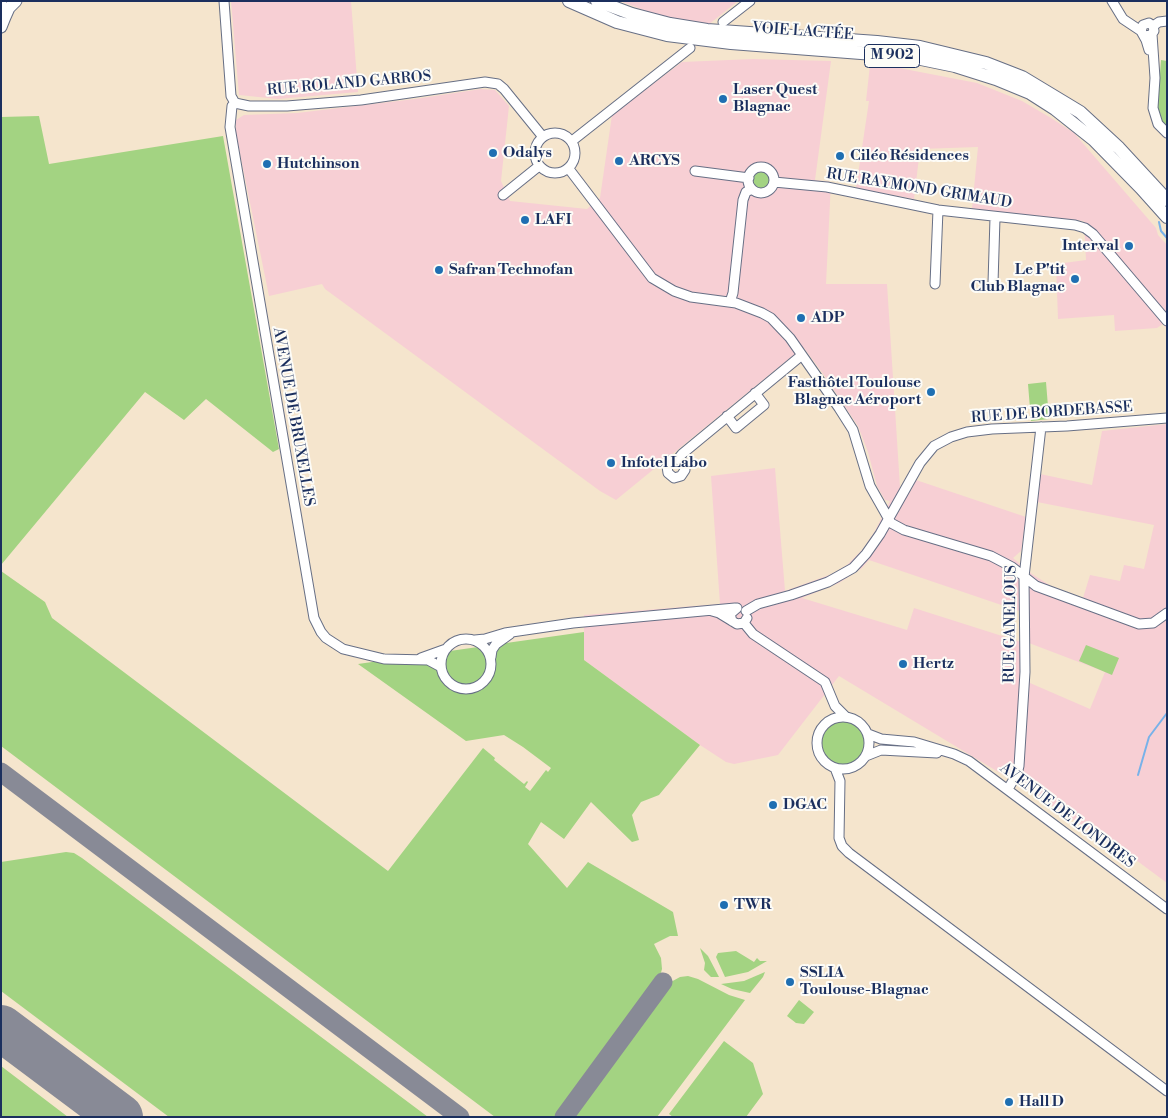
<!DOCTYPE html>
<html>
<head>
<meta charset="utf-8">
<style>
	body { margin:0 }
	#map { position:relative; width:1168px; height:1118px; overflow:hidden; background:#f5e5cd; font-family:"Libre Bodoni",serif }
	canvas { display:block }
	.frame { position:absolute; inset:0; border:2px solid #1b2f5e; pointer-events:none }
</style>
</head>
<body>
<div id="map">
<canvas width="1168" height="1118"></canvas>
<div class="frame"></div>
</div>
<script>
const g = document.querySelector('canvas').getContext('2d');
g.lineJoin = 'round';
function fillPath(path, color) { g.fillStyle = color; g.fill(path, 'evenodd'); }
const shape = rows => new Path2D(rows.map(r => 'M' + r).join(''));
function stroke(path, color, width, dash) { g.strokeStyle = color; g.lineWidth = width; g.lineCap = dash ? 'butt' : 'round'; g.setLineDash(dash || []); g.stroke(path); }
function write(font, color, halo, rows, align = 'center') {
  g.font = font + ' "Libre Bodoni",serif'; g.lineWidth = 4; g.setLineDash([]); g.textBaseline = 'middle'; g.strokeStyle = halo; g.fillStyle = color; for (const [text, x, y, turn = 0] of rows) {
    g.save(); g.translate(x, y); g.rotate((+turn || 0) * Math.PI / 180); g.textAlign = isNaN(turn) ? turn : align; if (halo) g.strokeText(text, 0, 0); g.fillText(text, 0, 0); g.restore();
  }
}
fillPath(shape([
	[231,1,351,1,358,92,278,99,239,95],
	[620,1,738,1,708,25,678,20,651,13],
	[753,59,831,61,815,180,831,182,826,284,887,284,900,487,910,492,916,480,1026,517,1021,551,1013,558,1032,574,1051,586,1083,598,1090,575,1120,581,1124,565,1144,569,1154,525,1037,502,1040,474,1092,485,1102,431,1167,424,1167,883,1136,860,1005,776,839,676,778,755,734,764,726,762,700,745,584,660,584,615,720,604,711,476,775,468,785,591,832,574,847,565,863,549,875,531,890,501,885,500,877,486,868,452,858,426,824,375,804,348,791,357,616,500,600,491,325,289,322,284,269,296,236,134,236,120,244,115,297,113,415,99,481,89,495,90,509,106,501,181,510,201,587,209,600,198,612,115,682,62],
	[869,560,1019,611,1021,642,914,608,907,630,802,598,839,583,862,568],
	[1029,643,1105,672,1090,709,1030,683],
	[870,65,894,67,977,83,1022,101,1051,118,1074,133,1156,228,1158,235,1167,245,1167,329,1163,324,1157,328,1115,331,1114,315,1058,319,1056,264,1086,260,1084,221,972,209,978,147,920,149,914,199,856,188,869,101,866,101]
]), '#f7cfd4');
fillPath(shape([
	[1161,60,1167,61,1167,127,1162,125,1157,112],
	[39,116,49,164,223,136,279,449,273,452,206,399,184,420,145,392,1,565,1,117],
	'752 180a9 9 0 1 1 18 0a9 9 0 1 1-18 0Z',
	[1046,382,1049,419,1031,421,1028,384],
	[1,571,45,602,52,618,388,871,483,748,495,758,494,760,524,784,527,781,528,782,525,787,530,791,546,770,548,772,551,768,523,747,504,735,466,741,358,664,584,632,584,660,700,745,659,795,641,802,632,815,639,840,632,842,591,802,564,839,541,822,528,844,567,888,588,862,673,912,678,936,670,936,654,944,661,958,662,969,660,976,557,1117,495,1117,1,746],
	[1086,645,1119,658,1112,675,1079,661],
	'822 743a22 22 0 1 1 44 0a22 22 0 1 1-44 0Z',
	[66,852,74,853,82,858,428,1117,169,1117,1,991,1,862],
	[700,948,708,956,719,977,711,977,704,970,705,963],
	[736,951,754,962,757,958,760,961,767,961,748,972,725,977,716,957,718,953],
	[765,972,763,977,750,993,732,989,721,984,744,981],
	[688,976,698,979,729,995,745,1000,657,1117,577,1117,572,1113,669,983,680,977],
	[799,1000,814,1012,804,1024,796,1023,787,1016],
	[724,1041,753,1063,763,1094,746,1117,673,1117,669,1114],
	[1,1066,68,1117,1,1117]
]), '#a3d382');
stroke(shape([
	[1159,222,1161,231,1167,238],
	[1138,775,1149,737,1167,713]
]), '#78b2e9', 2);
stroke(shape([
	[1,772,460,1117],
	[564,1117,663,982]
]), '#888a96', 19);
stroke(shape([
	[1,1028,120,1117]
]), '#888a96', 46);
const minor = shape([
	[224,1,231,96,235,103,249,106,287,106,361,100,485,82,498,84,504,89,543,137],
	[1112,1,1123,19,1141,31],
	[723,22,750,1],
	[1153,26,1159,22,1167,21],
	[1152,34,1155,78,1153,108,1158,124,1167,133],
	[1145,36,1151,35,1154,31,1153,26,1149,23,1143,25,1141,31,1146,40,1149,50],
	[235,103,232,106,230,127,314,618,321,632,326,638,343,649,384,659,428,660,441,667],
	'535 153a20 20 0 1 1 40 0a20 20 0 1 1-40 0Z',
	[572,141,690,48],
	'748 180a13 13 0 1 1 26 0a13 13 0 1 1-26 0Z',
	[569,169,652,278,674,291,691,297,736,303,762,313,771,318,790,338,839,408,853,430,870,486,891,523,904,530,991,556,1012,567,1036,586,1139,624,1153,623,1167,613],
	[695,171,749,178],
	[774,182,827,187,938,210,1075,225,1085,228,1093,234,1167,321],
	[503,195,539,166],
	[993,283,995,218],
	[935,284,938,210],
	[730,302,733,293,743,200,746,192,752,189],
	[727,416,736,428,764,405,755,393],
	[678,459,684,463,685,470,681,476,674,478,668,473,667,466,671,460,678,459,682,454,802,355],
	[712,611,719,613,737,624,744,623,747,618],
	[746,611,758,604,791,595,828,582,853,568,866,554,880,534,920,463,934,446,951,437,967,432,992,429,1067,426,1167,418],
	[732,621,730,614,737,608],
	[744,623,753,634,825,682,835,706,846,717],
	'441 664a25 25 0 1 1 50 0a25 25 0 1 1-50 0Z',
	[475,640,485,639,505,633,573,623,735,608],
	[491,657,492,650,496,644,510,634],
	[421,658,446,649],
	'817 743a26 26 0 1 1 52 0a26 26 0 1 1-52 0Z',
	[868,734,881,739,914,742,954,754,969,761,1167,909],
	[866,756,881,750,937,753],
	[835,768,840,781,839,838,842,846,849,853,1167,1091],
	[1008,789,1017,774,1019,766,1025,672,1024,577,1041,427]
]);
const major = shape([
	[1,4,5,17,1,27],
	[5,17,9,8,16,1]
]);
const highway = shape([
	[569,1,617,22,667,35,731,43,874,54,921,59,955,66,996,79,1030,93,1055,109,1094,140,1141,188,1167,217],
	[597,1,632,14,670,24,707,30,877,42,920,47,986,63,1022,77,1080,112,1119,148,1167,200]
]);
stroke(minor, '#676f85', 11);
stroke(major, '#676f85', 13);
stroke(highway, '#676f85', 14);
stroke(minor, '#fff', 9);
stroke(major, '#fff', 11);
stroke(highway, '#fff', 12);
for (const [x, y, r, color] of [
	[723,99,5,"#1f6fb2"],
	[493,153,5,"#1f6fb2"],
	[840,156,5,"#1f6fb2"],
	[619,161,5,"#1f6fb2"],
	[267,164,5,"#1f6fb2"],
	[525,220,5,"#1f6fb2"],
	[1129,246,5,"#1f6fb2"],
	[439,270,5,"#1f6fb2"],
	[1075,279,5,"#1f6fb2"],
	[801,318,5,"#1f6fb2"],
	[931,392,5,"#1f6fb2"],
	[611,463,5,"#1f6fb2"],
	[903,664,5,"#1f6fb2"],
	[773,805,5,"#1f6fb2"],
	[724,905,5,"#1f6fb2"],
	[790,982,5,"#1f6fb2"],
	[1009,1102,5,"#1f6fb2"]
]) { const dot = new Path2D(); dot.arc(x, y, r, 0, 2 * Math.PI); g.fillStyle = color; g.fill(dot); stroke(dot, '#fdfcf7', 2); }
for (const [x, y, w] of [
	[892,56,55]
]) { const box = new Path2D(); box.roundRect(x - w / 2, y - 11.5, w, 23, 4); g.fillStyle = '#fdfcf7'; g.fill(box); stroke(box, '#1b2f5e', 1); }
write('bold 14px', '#1b2f5e', null, [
	["M 902",892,56]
]);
write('15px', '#1b2f5e', '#fdfcf7', [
	["VOIE LACTÉE",803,32,4],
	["RUE ROLAND GARROS",349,84,-5],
	["RUE RAYMOND GRIMAUD",919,189,9],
	["RUE DE BORDEBASSE",1052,413,-4],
	["AVENUE DE BRUXELLES",293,417,80],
	["RUE GANELOUS",1011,624,-89],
	["AVENUE DE LONDRES",1067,816,37]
]);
write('bold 15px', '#1b2f5e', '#fdfcf7', [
	["Laser Quest",733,90],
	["Blagnac",733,107],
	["Odalys",503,153],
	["Ciléo Résidences",850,156],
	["ARCYS",629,161],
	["Hutchinson",277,164],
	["LAFI",535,220],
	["Interval",1119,246,"right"],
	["Safran Technofan",449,270],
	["Le P'tit",1065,270,"right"],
	["Club Blagnac",1065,287,"right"],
	["ADP",811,318],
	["Fasthôtel Toulouse",921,383,"right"],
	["Blagnac Aéroport",921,400,"right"],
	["Infotel Labo",621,463],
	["Hertz",913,664],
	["DGAC",783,805],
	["TWR",734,905],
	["SSLIA",800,973],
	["Toulouse-Blagnac",800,990],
	["Hall D",1019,1102]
], 'left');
</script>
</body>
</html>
